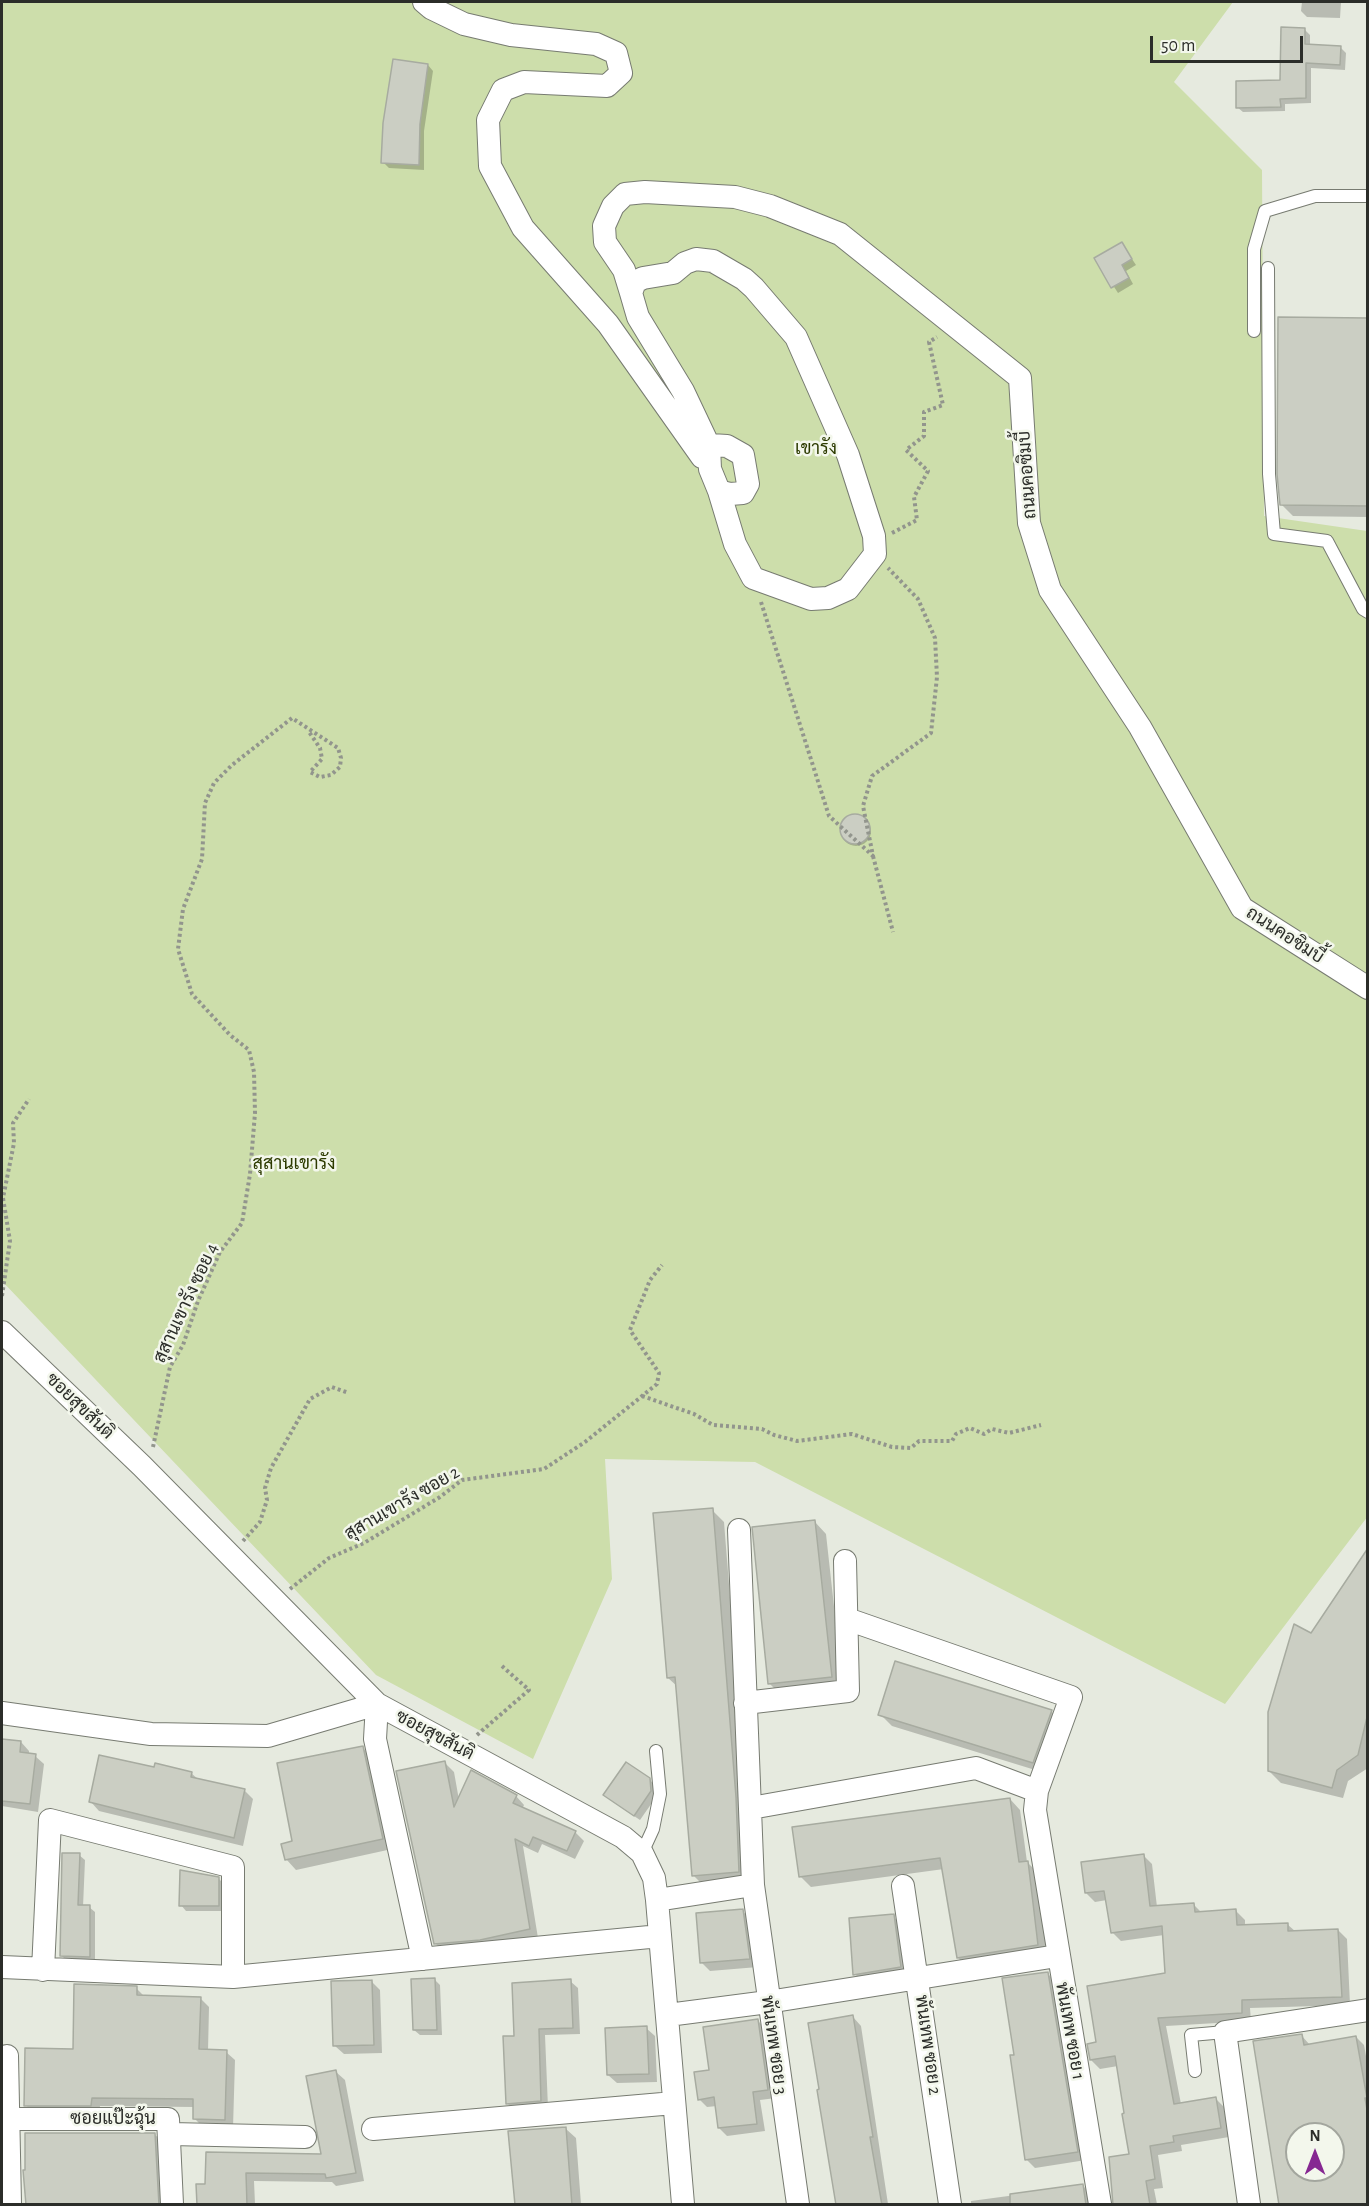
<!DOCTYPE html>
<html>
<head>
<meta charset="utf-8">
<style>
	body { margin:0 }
	#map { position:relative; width:1369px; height:2206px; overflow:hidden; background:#e6eadf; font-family:"Alegreya Sans",sans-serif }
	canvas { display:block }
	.frame { position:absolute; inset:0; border:3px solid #2b2d29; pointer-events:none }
	.north { position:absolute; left:1285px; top:2122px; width:60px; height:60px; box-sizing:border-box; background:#f3f7ec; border:2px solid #a3a69e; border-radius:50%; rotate:0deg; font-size:16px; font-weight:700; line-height:24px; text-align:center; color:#2b2d29 }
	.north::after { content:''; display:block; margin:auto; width:21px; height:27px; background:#862892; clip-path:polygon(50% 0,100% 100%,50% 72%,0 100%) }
	.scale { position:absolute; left:1150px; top:36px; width:153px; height:27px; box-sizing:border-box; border:3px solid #2b2d29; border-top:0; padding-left:8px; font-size:18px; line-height:21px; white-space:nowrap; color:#2b2d29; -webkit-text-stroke:4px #f3f7ec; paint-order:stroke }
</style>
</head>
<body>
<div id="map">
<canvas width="1369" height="2206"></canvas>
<div class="frame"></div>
<div class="north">N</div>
<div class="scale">50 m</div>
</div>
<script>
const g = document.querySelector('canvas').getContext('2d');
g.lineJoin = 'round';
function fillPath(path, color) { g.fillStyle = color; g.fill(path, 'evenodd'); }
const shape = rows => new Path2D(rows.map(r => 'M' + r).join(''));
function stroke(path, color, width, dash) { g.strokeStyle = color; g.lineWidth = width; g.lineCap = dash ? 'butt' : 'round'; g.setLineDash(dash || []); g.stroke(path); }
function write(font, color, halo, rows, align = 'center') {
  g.font = font + ' "Alegreya Sans",Sarabun,sans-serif'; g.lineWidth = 5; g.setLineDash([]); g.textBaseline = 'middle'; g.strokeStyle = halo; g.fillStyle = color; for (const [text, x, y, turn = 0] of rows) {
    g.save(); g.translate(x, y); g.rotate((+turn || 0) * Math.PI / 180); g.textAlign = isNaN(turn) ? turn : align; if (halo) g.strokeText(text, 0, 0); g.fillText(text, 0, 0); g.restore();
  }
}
fillPath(shape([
	[2,2,1233,2,1174,82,1262,170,1264,516,1367,531,1368,1516,1225,1704,755,1462,605,1459,612,1579,533,1759,376,1675,2,1281]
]), '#cddeab');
fillPath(shape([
	[1302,2,1341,2,1340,18,1307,17,1301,11],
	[1305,30,1310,35,1310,46,1341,48,1346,53,1345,70,1311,68,1311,103,1285,104,1285,111,1243,112,1237,107,1282,82],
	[428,65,433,71,424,131,424,170,389,168,383,162],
	[1122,244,1136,265,1126,271,1133,284,1118,293,1096,259],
	[1368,320,1368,517,1293,516,1281,504],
	'841 831a15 15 0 1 1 30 0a15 15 0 1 1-30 0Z',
	[712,1510,724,1522,747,1810,750,1883,705,1887,693,1875,678,1687,668,1678],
	[815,1522,826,1534,843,1688,781,1695,769,1683],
	[1368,1551,1368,1768,1348,1781,1343,1798,1281,1783,1269,1771,1312,1635],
	[1051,1711,1063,1723,1045,1773,892,1726,880,1714],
	[2,1740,21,1742,29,1751,29,1755,35,1756,44,1764,38,1812,2,1806],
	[362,1747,372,1758,392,1849,296,1870,286,1859,294,1842],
	[445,1763,454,1772,459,1800,516,1796,524,1805,522,1809,575,1832,584,1841,575,1859,542,1844,538,1853,523,1846,538,1938,444,1952,435,1943],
	[155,1769,191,1773,199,1780,245,1791,253,1799,243,1846,99,1811,91,1802],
	[649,1779,655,1785,656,1797,640,1820,610,1800],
	[1010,1799,1020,1810,1027,1862,1038,1873,1048,1956,969,1968,958,1958,944,1869,811,1887,800,1876],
	[79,1855,85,1860,83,1907,89,1907,95,1912,95,1962,67,1961,61,1955],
	[1143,1855,1152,1864,1157,1907,1194,1905,1202,1913,1236,1911,1245,1920,1245,1926,1287,1924,1296,1932,1338,1930,1347,1939,1350,2005,1250,2008,1251,2021,1166,2026,1181,2104,1215,2098,1224,2107,1229,2137,1181,2145,1182,2151,1158,2155,1163,2188,1154,2189,1157,2204,1114,2204,1130,2156,1126,2115,1118,2066,1100,2069,1091,2060,1098,2044,1166,1975,1164,1935,1121,1941,1112,1932,1107,1900,1095,1902,1086,1893],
	[219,1879,224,1884,224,1911,186,1911,181,1905],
	[742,1911,751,1919,758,1967,710,1971,702,1963],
	[893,1916,902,1925,909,1975,863,1983,855,1974],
	[1047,1973,1056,1982,1086,2160,1035,2168,1026,2159,1016,2056],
	[435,1980,440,1985,442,2035,420,2035,414,2030],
	[570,1981,578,1988,580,2034,545,2035,548,2108,514,2110,507,2103,516,2037],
	[372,1982,380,1990,382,2053,344,2054,335,2046],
	[136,1988,145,1997,201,1999,209,2007,208,2051,226,2052,235,2060,233,2128,203,2127,194,2118,194,2107,100,2106,99,2114,34,2114,26,2105],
	[853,2017,861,2026,888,2204,838,2204],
	[758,2021,766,2029,776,2098,760,2100,765,2131,727,2136,719,2128,717,2106,707,2107,699,2099,710,2071],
	[646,2028,655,2036,657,2082,617,2083,608,2075],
	[1301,2035,1310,2045,1356,2037,1364,2045,1368,2067,1368,2204,1281,2204],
	[1297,2134,1333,2134,1333,2170,1297,2170],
	[336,2072,345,2080,364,2181,336,2186,332,2182,254,2181,255,2204,198,2204,207,2185,207,2154,323,2155],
	[566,2129,576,2138,581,2204,516,2204],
	[154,2134,162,2141,165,2204,27,2204,24,2171],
	[1083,2186,1092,2195,1094,2204,971,2204,971,2201]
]), '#0003');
const building = shape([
	[1281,27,1305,28,1305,44,1341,46,1340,65,1306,63,1306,98,1280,99,1281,107,1236,108,1236,81,1280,80,1281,27],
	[393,59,428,64,420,124,419,165,381,163,383,123,393,59],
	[1122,242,1132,259,1122,265,1129,278,1111,288,1094,258,1122,242],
	[1278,317,1368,318,1368,506,1280,505,1277,474,1278,317],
	'840 829a15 15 0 1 1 30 0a15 15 0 1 1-30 0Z',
	[713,1508,736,1797,739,1872,692,1876,675,1677,667,1678,653,1513,713,1508],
	[815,1520,832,1677,768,1684,752,1527,815,1520],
	[1368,1548,1368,1713,1358,1755,1337,1770,1332,1788,1268,1771,1268,1712,1294,1624,1311,1633,1368,1548],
	[895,1661,1052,1710,1033,1763,878,1715,895,1661],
	[2,1739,21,1741,20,1752,36,1754,30,1804,2,1801,2,1739],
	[363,1746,383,1839,285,1860,281,1844,292,1841,277,1763,363,1746],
	[99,1755,154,1767,155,1763,192,1772,191,1777,245,1789,234,1838,89,1802,99,1755],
	[445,1761,454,1807,471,1770,517,1795,513,1803,576,1831,567,1851,533,1837,529,1846,515,1839,530,1929,480,1940,434,1944,396,1771,445,1761],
	[626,1762,650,1778,651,1791,634,1816,603,1795,626,1762],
	[1010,1798,1019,1862,1028,1861,1038,1945,957,1958,940,1858,799,1877,792,1827,1010,1798],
	[62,1853,80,1853,78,1905,90,1905,90,1957,60,1956,62,1853],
	[1144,1854,1150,1906,1194,1903,1195,1912,1236,1909,1237,1925,1288,1923,1288,1931,1338,1929,1342,1997,1242,2000,1242,2013,1158,2018,1174,2104,1216,2097,1221,2128,1173,2136,1174,2142,1150,2146,1155,2179,1146,2181,1150,2205,1113,2205,1109,2157,1129,2154,1122,2114,1124,2113,1115,2056,1090,2060,1087,2044,1096,2042,1087,1986,1165,1973,1162,1926,1111,1933,1104,1891,1085,1893,1081,1862,1144,1854],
	[180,1870,219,1877,219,1906,179,1906,180,1870],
	[743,1909,750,1959,700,1963,696,1913,743,1909],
	[894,1914,901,1967,853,1975,849,1918,894,1914],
	[1048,1972,1078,2152,1025,2160,1010,2055,1014,2055,1002,1978,1048,1972],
	[435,1978,437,2030,413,2030,411,1979,435,1978],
	[571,1979,573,2028,539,2029,541,2101,506,2104,503,2036,514,2036,512,1983,571,1979],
	[372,1980,374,2045,333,2046,331,1981,372,1980],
	[74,1984,137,1986,137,1995,201,1997,199,2049,227,2050,225,2120,193,2119,193,2099,92,2098,91,2106,24,2106,25,2048,73,2049,74,1984],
	[853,2015,873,2137,870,2137,882,2205,836,2205,817,2090,819,2089,808,2023,853,2015],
	[758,2019,768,2090,753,2092,757,2124,718,2128,714,2097,698,2100,694,2072,709,2070,703,2027,758,2019],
	[647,2026,649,2074,607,2075,605,2028,647,2026],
	[1302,2034,1304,2045,1356,2036,1367,2098,1365,2098,1368,2115,1368,2205,1279,2205,1253,2041,1302,2034],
	[1297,2134,1333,2134,1333,2170,1297,2170,1297,2134],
	[336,2070,356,2173,326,2178,325,2174,246,2173,247,2205,197,2205,196,2184,205,2184,206,2152,321,2154,306,2076,336,2070],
	[566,2127,572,2205,515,2205,508,2131,566,2127],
	[25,2133,155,2133,159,2205,26,2205,23,2170,25,2170,25,2133],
	[1083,2184,1086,2205,1010,2205,1010,2194,1083,2184]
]);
fillPath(building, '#cbcec3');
stroke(building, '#a7aba0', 1.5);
const service = shape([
	[1268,268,1269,474,1274,534,1327,541,1363,609,1368,612],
	[1254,331,1254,249,1265,211,1315,196,1368,196],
	[642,1853,653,1829,660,1794,656,1751],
	[1195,2071,1191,2035,1225,2032]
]);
const minor = shape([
	[424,2,431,8,464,24,511,35,596,44,616,53,621,73,607,86,524,82,503,90,488,120,490,166,523,228,608,324,702,457],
	[631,293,635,282,643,278,673,273,685,263,696,259,713,261,744,279,754,288,796,337,848,455,874,536,875,554,848,589,828,598,811,599,753,578,735,544,719,491,710,469,709,446,683,391,638,317,631,293,624,270,605,242,604,226,613,206,625,194,645,192,735,197,770,206,840,234,1020,378,1029,523,1050,590,1140,727,1242,908,1368,988],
	[694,444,727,446,743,455,748,484,743,493,730,494,719,491],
	[2,1332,142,1466,377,1704,623,1837,642,1853,654,1878,657,1900,683,2204],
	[739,1530,753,1885,798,2204],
	[847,1619,1071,1697,1037,1791,1035,1810,1100,2204],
	[745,1703,848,1691,845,1561],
	[2,1713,151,1734,268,1736,377,1704,375,1739,423,1959],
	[751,1808,976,1768,1037,1791],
	[903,1886,950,2204],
	[657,1900,753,1885],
	[2,1967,233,1977,660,1936],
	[43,1970,50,1820,233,1867,233,1977],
	[668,2015,768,2002,1057,1956],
	[7,2056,10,2204],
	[8,2119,168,2119,172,2204],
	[373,2129,674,2103],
	[171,2134,305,2137],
	[1249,2204,1225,2032,1368,2010]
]);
stroke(service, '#777b71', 14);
stroke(minor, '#777b71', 24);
stroke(shape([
	[892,533,917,520,914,497,928,471,906,450,924,436,924,412,943,405,929,342,937,337],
	[761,602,829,816,873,856,863,806,872,776,931,733,937,677,935,638,918,599,888,568],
	[873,856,893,932],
	[2,1296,10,1241,3,1198,14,1143,13,1123,29,1099],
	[642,1396,694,1414,713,1425,762,1429,774,1435,797,1441,852,1434,892,1447,911,1448,919,1441,952,1441,956,1434,970,1428,984,1434,992,1429,1009,1433,1041,1425],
	[153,1447,170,1367,183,1345,198,1301,220,1252,242,1223,250,1174,255,1113,254,1072,249,1050,230,1035,192,994,178,949,183,909,202,859,205,803,214,783,232,765,292,718,338,748,341,758,340,767,331,775,320,777,310,772,322,759,320,748,309,732],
	[243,1541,260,1522,267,1500,265,1488,271,1468,310,1399,332,1387,349,1393],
	[290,1589,329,1558,364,1543,440,1497,462,1480,544,1469,585,1442,657,1384,659,1373,630,1330,650,1280,662,1265],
	[477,1735,529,1690,502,1666]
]), '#92958d', 4, [3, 3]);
stroke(service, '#fff', 12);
stroke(minor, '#fff', 22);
write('18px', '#2d3b00', '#f3f7ec', [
	["เขารัง",816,449],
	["สุสานเขารัง",294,1164]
]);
write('18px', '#2b2d29', '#f3f7ec', [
	["ถนนคอซิมบี้",1027,475,-94],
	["ถนนคอซิมบี้",1285,935,33],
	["สุสานเขารัง ซอย 4",186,1303,-65],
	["ซอยสุขสันติ",80,1406,44],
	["สุสานเขารัง ซอย 2",402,1503,-30],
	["ซอยสุขสันติ",435,1735,28],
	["พันเทพ ซอย 1",1070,2031,80],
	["พันเทพ ซอย 3",774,2045,82],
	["พันเทพ ซอย 2",928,2045,82],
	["ซอยแป๊ะฉุ้น",113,2119]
]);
</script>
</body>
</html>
